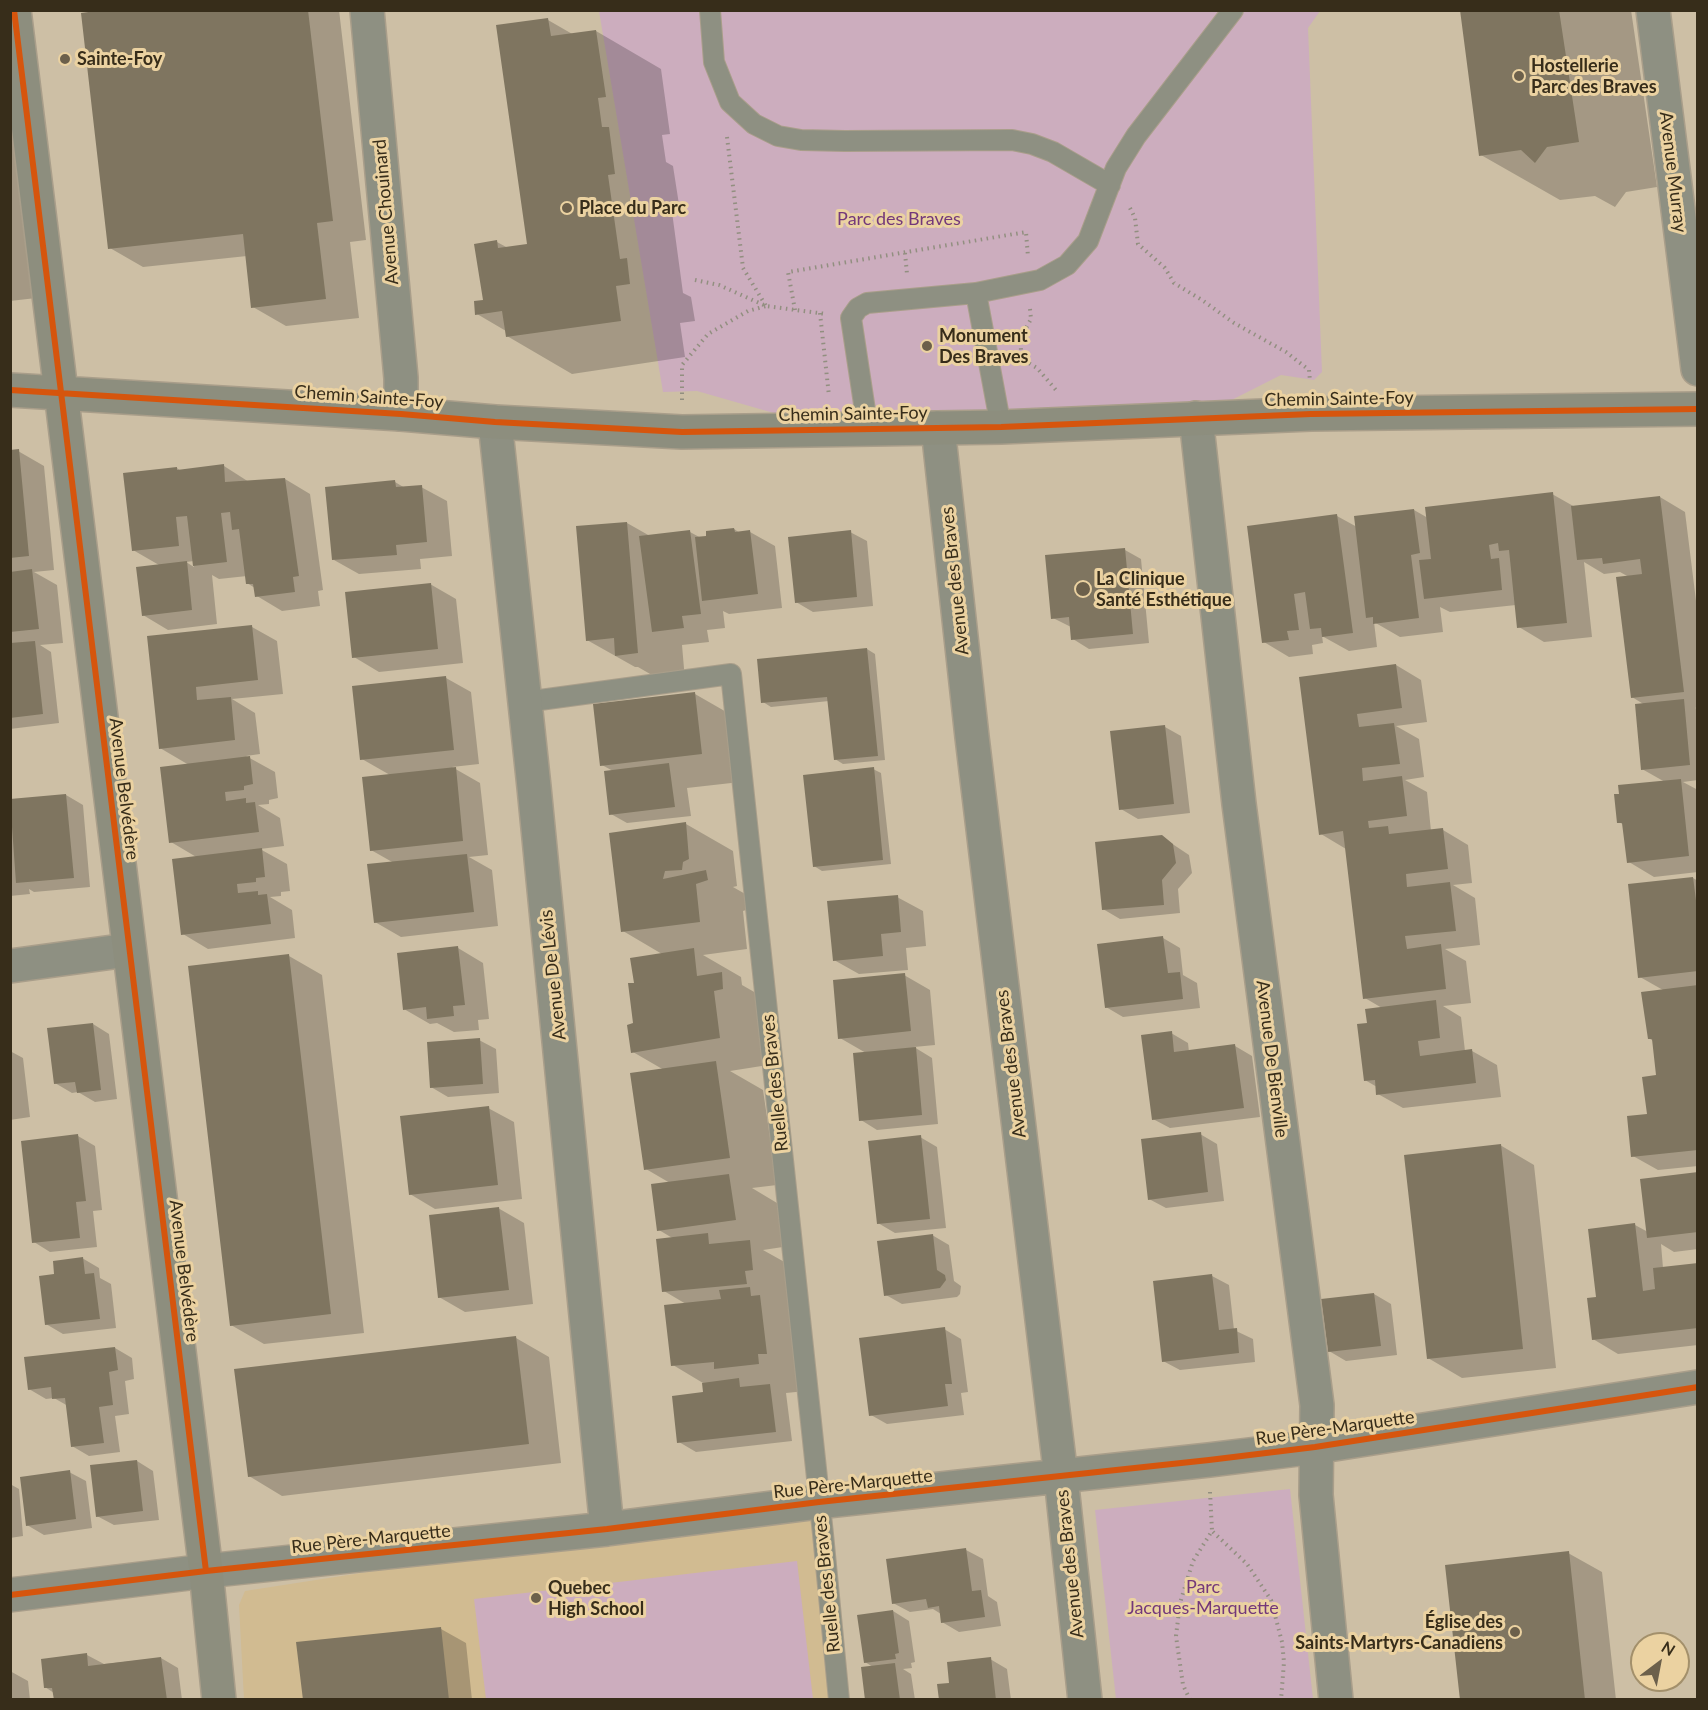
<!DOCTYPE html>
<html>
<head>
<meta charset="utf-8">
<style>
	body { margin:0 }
	#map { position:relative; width:1708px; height:1710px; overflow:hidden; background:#cdbfa5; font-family:Lato,sans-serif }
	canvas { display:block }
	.frame { position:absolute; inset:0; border:12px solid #372d1a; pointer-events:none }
	.north { position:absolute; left:1630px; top:1632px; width:60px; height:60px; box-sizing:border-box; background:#ebd2a1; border:2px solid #a3906b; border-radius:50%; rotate:32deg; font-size:16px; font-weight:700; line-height:24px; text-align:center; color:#372d1a }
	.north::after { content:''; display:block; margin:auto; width:21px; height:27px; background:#6c604b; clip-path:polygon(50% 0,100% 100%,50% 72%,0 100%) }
</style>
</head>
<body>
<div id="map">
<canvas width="1708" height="1710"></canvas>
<div class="frame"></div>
<div class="north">N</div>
</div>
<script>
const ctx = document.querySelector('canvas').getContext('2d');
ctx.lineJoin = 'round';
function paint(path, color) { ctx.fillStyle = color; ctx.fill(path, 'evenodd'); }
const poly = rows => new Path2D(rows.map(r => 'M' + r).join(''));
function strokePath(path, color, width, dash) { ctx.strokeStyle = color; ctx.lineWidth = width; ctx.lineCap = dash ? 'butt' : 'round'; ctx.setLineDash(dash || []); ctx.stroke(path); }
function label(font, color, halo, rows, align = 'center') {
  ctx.font = font + ' Lato,sans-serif'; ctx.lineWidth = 6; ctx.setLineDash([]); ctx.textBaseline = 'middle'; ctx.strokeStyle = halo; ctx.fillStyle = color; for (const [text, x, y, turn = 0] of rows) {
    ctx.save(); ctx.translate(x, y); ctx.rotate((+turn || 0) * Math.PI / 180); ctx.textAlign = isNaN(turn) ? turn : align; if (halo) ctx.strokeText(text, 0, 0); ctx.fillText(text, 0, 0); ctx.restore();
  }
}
paint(poly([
	[819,1502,839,1699,244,1699,239,1605,245,1591]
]), '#d1bb91');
paint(poly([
	[599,11,1320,11,1308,28,1322,372,1314,380,1281,375,1196,418,833,430,697,391,663,392],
	[1290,1489,1313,1699,1116,1699,1095,1510],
	[797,1561,813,1699,486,1699,474,1599]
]), '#ccadbe');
paint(poly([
	[116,10,339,10,366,240,350,242,359,318,286,326,253,307,247,256,143,267,110,248],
	[1462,10,1631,10,1657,187,1626,192,1615,207,1595,196,1560,200,1481,155],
	[548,20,574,35,596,31,661,69,670,134,662,135,666,162,673,166,680,211,672,212,683,293,691,297,695,321,680,323,685,357,572,374,507,336,506,331,477,314,484,301,497,242,508,248,529,245],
	[10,135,26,144,45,297,10,301],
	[18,451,44,466,54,570,34,572,57,585,63,643,40,645,51,652,59,723,10,729,10,452],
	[224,466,249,482,285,479,310,494,323,590,318,591,320,606,282,611,257,596,255,588,247,583,247,576,219,579,212,575,217,624,168,630,143,615,159,565,133,550,177,468,181,471],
	[194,561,194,567,186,562],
	[395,482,405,488,421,487,447,501,452,556,420,559,421,569,359,574,334,560],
	[1552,494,1575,507,1660,497,1685,512,1698,617,1698,707,1695,708,1698,709,1698,780,1683,782,1698,790,1698,872,1654,877,1629,862,1624,825,1619,822,1665,782,1642,769,1645,705,1632,697,1629,577,1620,572,1604,574,1584,562,1592,637,1544,642,1519,627,1516,605,1450,612,1440,607,1443,632,1400,637,1374,622,1377,647,1349,651,1322,636,1323,643,1312,645,1313,654,1289,657,1264,642,1337,516,1357,527,1414,510,1428,518],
	[627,523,650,536,690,532,701,538,734,529,740,533,750,532,775,546,782,608,729,614,723,611,725,628,707,630,709,642,682,645,685,680,664,682,638,667,635,667,587,640],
	[850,532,867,541,873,606,813,612,796,602],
	[1125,550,1141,559,1149,643,1089,649,1073,639,1071,627,1053,618],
	[430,584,456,599,463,663,379,672,354,657],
	[252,627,277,641,283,694,232,699,255,713,260,754,246,756,275,772,278,798,269,800,269,804,258,805,280,818,284,846,260,849,287,864,290,891,281,892,281,896,270,897,292,910,295,938,208,949,183,934,198,858,171,842,189,765,160,748,148,638],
	[867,649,875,654,885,760,843,764,835,759,829,701,771,707,763,702],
	[1396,665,1421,680,1427,722,1396,726,1419,739,1424,777,1405,780,1427,792,1431,831,1443,830,1468,845,1472,883,1453,885,1475,898,1480,945,1445,949,1466,961,1471,1003,1443,1006,1461,1017,1465,1051,1472,1051,1497,1065,1501,1097,1403,1108,1378,1094,1377,1087,1365,1080,1369,1024,1382,1008,1365,998,1346,849,1321,834,1301,678],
	[446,678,471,692,479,764,452,767,480,783,488,855,469,857,492,870,498,926,401,937,375,922,394,863,371,850,390,775,362,759],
	[695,694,742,721,749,781,687,788,691,816,627,823,611,814,613,771,602,765],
	[1165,727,1181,736,1190,813,1138,819,1121,809],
	[873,769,881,773,891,864,822,871,814,866],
	[66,795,83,805,90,887,34,892,29,889,30,894,10,896,10,825,12,826],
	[686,824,733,851,737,886,733,887,754,899,755,907,743,911,747,949,703,955,741,977,742,985,770,1001,768,1065,730,1071,763,1090,777,1185,752,1188,777,1203,783,1247,763,1250,797,1269,794,1310,789,1311,797,1316,806,1391,786,1393,792,1441,696,1452,679,1442,705,1393,703,1383,673,1365,686,1304,664,1291,674,1239,659,1230,670,1183,646,1169,664,1070,633,1052,636,984,662,954,623,931],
	[1162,837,1189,855,1192,873,1178,889,1180,913,1120,919,1103,909],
	[1693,878,1698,881,1698,1166,1658,1170,1633,1156,1648,1115,1657,1076,1653,1041,1649,1038,1663,990,1640,977],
	[897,897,923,911,926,946,906,948,908,970,859,974,834,960],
	[1163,938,1180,948,1183,975,1197,983,1200,1008,1123,1017,1106,1007],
	[458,948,483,963,489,1019,478,1020,479,1030,454,1032,437,1023,430,1024,404,1009],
	[289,956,322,975,364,1333,264,1344,231,1325],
	[904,975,930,990,935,1045,914,1047,932,1058,938,1124,877,1130,861,1120,866,1053,840,1038],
	[93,1024,109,1034,117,1099,95,1102,78,1092,72,1093,55,1083],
	[1171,1033,1188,1043,1189,1052,1235,1046,1252,1056,1260,1117,1170,1128,1153,1119],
	[479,1040,496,1049,499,1093,448,1097,431,1087],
	[10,1051,23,1058,30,1117,10,1120],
	[488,1108,514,1122,522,1199,435,1209,410,1194],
	[1200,1134,1217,1144,1224,1201,1166,1208,1149,1199],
	[78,1136,95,1146,102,1210,93,1211,97,1247,50,1252,34,1242],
	[920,1137,937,1147,946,1228,895,1233,878,1223],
	[1500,1145,1534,1165,1556,1368,1462,1378,1428,1358],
	[1698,1174,1698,1249,1674,1252,1661,1244,1663,1268,1698,1265,1698,1345,1618,1354,1593,1339,1598,1298,1635,1225,1648,1232],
	[498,1208,524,1223,533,1304,465,1312,439,1297],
	[932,1235,949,1245,954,1281,961,1286,960,1294,957,1297,902,1304,886,1295],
	[82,1258,99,1268,100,1278,111,1284,116,1328,63,1334,46,1324,56,1275],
	[1212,1276,1229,1285,1234,1330,1253,1339,1255,1362,1180,1370,1163,1361],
	[1374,1294,1391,1304,1397,1355,1346,1361,1329,1351],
	[944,1329,961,1339,968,1392,961,1393,964,1415,887,1424,871,1415],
	[516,1338,549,1357,561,1463,282,1496,249,1476],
	[115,1348,132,1358,134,1379,125,1381,129,1414,115,1416,120,1452,89,1456,72,1446,68,1406,54,1398,46,1399,29,1389],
	[137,1461,153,1471,159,1520,114,1525,97,1516],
	[69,1472,86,1481,92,1528,44,1535,27,1525],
	[10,1484,19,1489,23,1536,10,1538],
	[966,1550,983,1559,988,1596,997,1602,1001,1626,959,1632,942,1622,941,1614,933,1609,910,1612,893,1603],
	[1568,1553,1602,1572,1616,1700,1462,1700],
	[893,1611,909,1621,915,1662,911,1663,912,1668,903,1669,911,1674,915,1700,866,1700,873,1667,865,1662],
	[441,1629,466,1643,472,1700,305,1700],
	[87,1655,104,1664,161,1658,178,1668,182,1700,55,1700,54,1693,45,1687],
	[990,1659,1007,1669,1011,1700,940,1700,951,1685],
	[10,1671,28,1681,30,1700,10,1700]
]), '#0003');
paint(poly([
	[103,10,308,10,333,221,317,223,326,299,251,308,243,234,108,249,81,13],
	[1460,10,1559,10,1579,142,1547,147,1535,163,1521,150,1479,156],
	[548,18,551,36,596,30,606,97,598,98,602,127,609,127,615,174,608,175,620,259,627,258,630,284,616,286,621,321,506,337,502,311,475,315,474,301,483,300,474,244,497,240,498,248,527,244,496,25],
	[19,449,29,556,10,558,10,450],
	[224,464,225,482,285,478,299,576,293,577,295,592,255,597,253,584,246,584,239,529,232,530,230,512,221,513,227,562,193,566,187,516,176,517,179,546,132,551,123,473,177,467,177,470],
	[395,480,396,487,422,485,427,542,396,545,397,555,332,560,325,487],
	[1553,492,1567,623,1517,628,1509,550,1499,551,1498,543,1489,545,1491,559,1499,558,1502,590,1424,599,1419,560,1431,559,1425,507],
	[1660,496,1684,692,1631,698,1616,577,1642,574,1640,559,1603,564,1602,558,1577,560,1571,506],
	[1414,509,1420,553,1411,555,1419,618,1373,624,1373,617,1366,618,1354,516],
	[1337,514,1353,633,1322,637,1321,628,1310,629,1305,592,1294,594,1299,630,1287,631,1289,640,1262,643,1247,526],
	[627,522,638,653,615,656,614,638,586,641,576,526],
	[734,528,735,532,750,530,758,594,702,601,695,537,706,536,706,531],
	[690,530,701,614,682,616,684,628,652,632,639,536],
	[851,530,857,597,795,603,788,537],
	[1125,548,1133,634,1071,640,1069,617,1051,619,1045,555],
	[187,561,192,610,142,616,136,567],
	[32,569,39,629,10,632,10,572],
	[431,583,438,649,352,658,345,592],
	[252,625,258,680,196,687,197,700,231,697,235,740,159,749,147,636],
	[35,641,43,714,10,718,10,643],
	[867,648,878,756,834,760,827,697,761,703,757,659],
	[1396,664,1402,708,1357,714,1359,727,1394,723,1400,764,1362,768,1363,781,1402,776,1407,816,1368,821,1369,828,1388,826,1389,834,1443,828,1448,869,1406,874,1407,887,1450,882,1456,931,1405,936,1407,949,1441,944,1446,989,1363,999,1343,831,1319,835,1299,677],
	[446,676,454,750,360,760,352,686],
	[695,692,702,754,600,766,593,704],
	[1684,699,1690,765,1641,770,1635,704],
	[1165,725,1174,804,1119,810,1110,731],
	[250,756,253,784,244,786,244,790,225,792,226,801,246,798,246,803,255,802,259,832,169,843,160,767],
	[669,763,675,807,609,815,604,771],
	[456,767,463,841,370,851,362,777],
	[874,767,883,860,813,867,803,775],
	[1681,779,1689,856,1627,863,1622,823,1617,823,1614,794,1619,794,1618,785],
	[66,794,74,878,16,883,10,799],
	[686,822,689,859,683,862,682,870,665,871,663,879,706,870,708,880,696,884,700,922,621,932,609,833],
	[1162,835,1173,844,1176,863,1162,880,1164,905,1102,910,1095,842],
	[262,848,265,877,256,878,256,882,237,884,238,893,258,891,258,895,267,894,271,924,181,935,172,859],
	[467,854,474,912,374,923,367,864],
	[1693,877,1698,916,1698,971,1638,978,1628,884],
	[898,895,901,932,881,934,883,956,833,961,827,901],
	[1163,936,1168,973,1180,972,1183,999,1105,1008,1097,944],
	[458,946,465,1005,453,1006,454,1016,427,1019,426,1007,403,1010,397,953],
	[694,948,697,976,722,972,723,989,714,991,720,1038,631,1053,627,1025,633,1023,628,983,634,983,630,958],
	[289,954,331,1314,230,1326,188,966],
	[905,973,911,1031,838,1039,833,980],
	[1698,985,1698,1150,1631,1157,1627,1116,1647,1114,1642,1077,1656,1075,1652,1039,1648,1039,1641,992],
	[1436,1000,1440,1038,1418,1041,1420,1056,1472,1049,1476,1083,1376,1095,1375,1080,1364,1081,1357,1024,1367,1023,1365,1009],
	[93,1023,101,1090,77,1093,75,1082,54,1084,47,1028],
	[1172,1031,1174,1052,1235,1044,1244,1108,1152,1120,1141,1035],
	[480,1038,483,1084,430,1088,427,1042],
	[916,1047,922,1115,859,1121,853,1053],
	[716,1061,730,1158,644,1170,630,1073],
	[489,1106,498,1185,409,1195,400,1116],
	[1201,1132,1208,1192,1148,1200,1141,1139],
	[78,1134,86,1201,76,1202,80,1238,32,1243,21,1141],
	[921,1135,930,1219,877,1224,868,1141],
	[1501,1144,1523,1349,1427,1359,1404,1155],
	[1698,1172,1698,1232,1647,1238,1640,1179],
	[729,1174,736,1220,657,1231,651,1184],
	[499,1207,509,1290,438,1298,429,1215],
	[1635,1223,1643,1291,1655,1289,1653,1268,1698,1263,1698,1328,1592,1340,1587,1298,1596,1297,1588,1229],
	[708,1233,709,1244,750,1240,753,1270,745,1271,747,1284,662,1292,656,1239],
	[933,1234,937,1270,945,1275,946,1280,940,1288,884,1296,877,1241],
	[83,1257,85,1274,94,1273,100,1319,45,1325,39,1276,54,1274,53,1261],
	[1212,1274,1219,1330,1237,1328,1239,1353,1162,1362,1153,1281],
	[750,1287,751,1296,760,1295,767,1354,758,1354,759,1364,714,1369,714,1362,671,1366,664,1305,721,1299,719,1290],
	[1374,1293,1381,1346,1328,1352,1321,1299],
	[945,1327,952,1384,945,1384,948,1406,869,1416,859,1338],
	[516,1336,529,1444,248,1477,234,1369],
	[115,1347,118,1370,109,1372,113,1405,99,1407,104,1443,71,1447,65,1398,52,1399,51,1387,28,1390,24,1357],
	[739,1378,740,1387,770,1384,776,1432,677,1443,672,1396,703,1392,702,1383],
	[137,1460,143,1511,96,1517,90,1465],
	[70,1470,76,1519,26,1526,20,1477],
	[966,1548,972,1591,981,1590,985,1617,941,1623,939,1606,928,1608,926,1599,892,1604,886,1559],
	[1569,1551,1585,1700,1460,1700,1445,1565],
	[893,1610,899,1653,895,1654,896,1659,864,1663,857,1615],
	[441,1627,449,1700,303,1700,296,1642],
	[87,1653,88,1666,161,1657,167,1700,54,1700,52,1688,44,1688,41,1659],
	[991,1657,996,1700,939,1700,937,1684,949,1683,947,1662],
	[895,1663,900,1700,865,1700,861,1667]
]), '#7f7560');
const lane = poly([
	[710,10,714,62,730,102,754,124,778,136,801,140,845,141,1012,140,1032,144,1053,152,1110,185],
	[976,293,1001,427],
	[868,430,851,318,858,308,867,303,976,293,1040,280,1067,265,1088,241,1116,168,1136,136,1233,10],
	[525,702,731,674,823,1534,839,1700]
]);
const street = poly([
	[367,10,401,378,401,414],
	[1653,10,1698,369],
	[1196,418,1239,804,1317,1405,1316,1495,1336,1700],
	[495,422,534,787,607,1529],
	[938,428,972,737,1061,1477,1085,1700],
	[10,966,128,950],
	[10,1595,206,1571,607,1529,819,1502,1209,1460,1315,1447,1698,1387]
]);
const secondary = poly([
	[14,10,206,1571,219,1700],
	[10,390,401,414,495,422,682,432,1001,427,1311,414,1698,409]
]);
strokePath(lane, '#a99e8a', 22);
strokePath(street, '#a99e8a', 36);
strokePath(secondary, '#a99e8a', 36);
strokePath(poly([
	[727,137,743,268,766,306],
	[1130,208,1135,218,1138,244,1165,268,1174,283,1202,300,1234,323,1286,352,1309,370,1310,381],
	[905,253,907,274],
	[695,280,719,285,766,306,826,314],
	[1030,309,1031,319,1020,339,1021,350,1027,362,1037,368,1056,390],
	[795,310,788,272,1026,232,1028,257],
	[820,313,829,396],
	[682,400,682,365,708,334,748,311,766,306],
	[1210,1492,1212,1531],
	[1190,1700,1183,1685,1176,1636,1180,1603,1193,1561,1212,1531,1247,1564,1271,1600,1282,1642,1284,1662,1281,1700]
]), '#928f80', 4, [1.5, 4.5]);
strokePath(lane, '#8e9082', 20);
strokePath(street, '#8e9082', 33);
strokePath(secondary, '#8d8e7e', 33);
strokePath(poly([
	[14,10,206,1571],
	[10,390,401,414,495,422,682,432,1001,427,1311,414,1698,409],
	[10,1595,206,1571,607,1529,819,1502,1209,1460,1315,1447,1698,1387]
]), '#d6550d', 6);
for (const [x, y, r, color] of [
	[65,59,6,"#6c604b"],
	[1519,76,6,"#6c604b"],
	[567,208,6,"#6c604b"],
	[927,346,6,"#6c604b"],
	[1083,589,8,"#6c604b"],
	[536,1598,6,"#6c604b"],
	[1515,1632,6,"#6c604b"]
]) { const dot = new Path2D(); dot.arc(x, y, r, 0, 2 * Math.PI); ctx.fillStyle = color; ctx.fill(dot); strokePath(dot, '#ebd2a1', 2); }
label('bold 18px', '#372d1a', '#ebd2a1', [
	["Sainte-Foy",77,59],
	["Hostellerie",1531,66],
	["Parc des Braves",1531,87],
	["Place du Parc",579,208],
	["Monument",939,336],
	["Des Braves",939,357],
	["La Clinique",1096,579],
	["Santé Esthétique",1096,600],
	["Quebec",548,1588],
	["High School",548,1609],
	["Église des",1503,1622,"right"],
	["Saints-Martyrs-Canadiens",1503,1643,"right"]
], 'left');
label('18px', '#372d1a', '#ebd2a1', [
	["Avenue Murray",1673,172,83],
	["Avenue Chouinard",386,212,-95],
	["Chemin Sainte-Foy",369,397,4],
	["Chemin Sainte-Foy",1339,399,-1],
	["Chemin Sainte-Foy",853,414,-1],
	["Avenue des Braves",955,581,-96],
	["Avenue Belvédère",124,789,83],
	["Avenue De Lévis",553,975,-96],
	["Avenue De Bienville",1272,1059,83],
	["Avenue des Braves",1011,1064,-97],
	["Ruelle des Braves",775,1083,-96],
	["Avenue Belvédère",184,1271,83],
	["Rue Père-Marquette",1335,1428,-8],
	["Rue Père-Marquette",853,1484,-6],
	["Rue Père-Marquette",371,1539,-6],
	["Avenue des Braves",1070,1564,-96],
	["Ruelle des Braves",827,1584,-96]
]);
label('18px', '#73387a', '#ebd2a1', [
	["Parc des Braves",899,219],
	["Parc",1203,1587],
	["Jacques-Marquette",1203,1608]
]);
</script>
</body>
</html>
